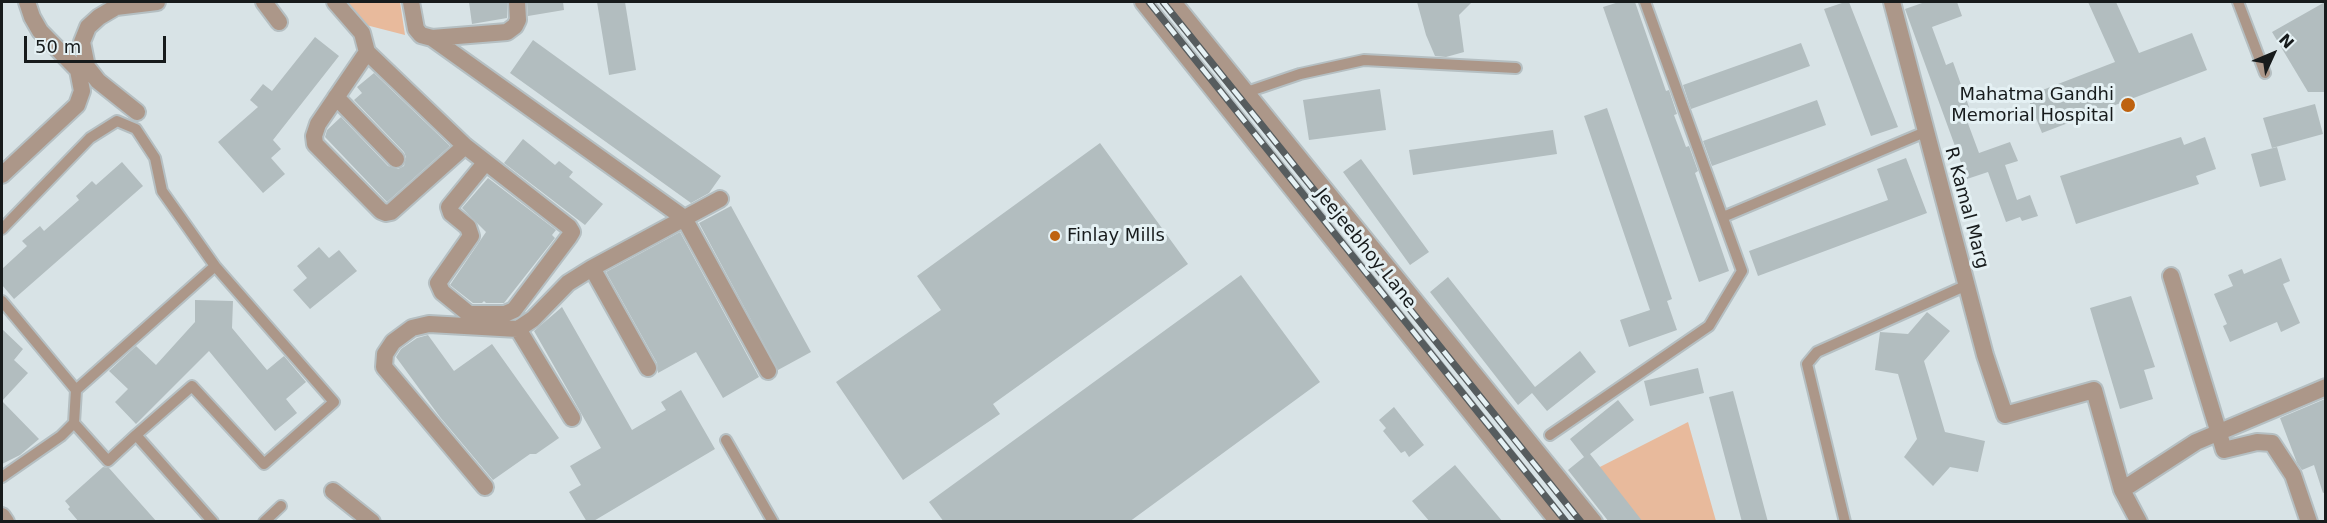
<!DOCTYPE html>
<html>
<head>
<meta charset="utf-8">
<style>
	body { margin:0 }
	#map { position:relative; width:2327px; height:523px; overflow:hidden; background:#d8e3e6; font-family:"DejaVu Sans",sans-serif }
	canvas { display:block }
	.frame { position:absolute; inset:0; border:3px solid #171b1c; pointer-events:none }
	.north { position:absolute; left:2243px; top:24px; width:60px; height:60px; -webkit-text-stroke:4px #e5f1f4; paint-order:stroke; rotate:46deg; font-size:16px; font-weight:700; line-height:24px; text-align:center; color:#171b1c }
	.north::after { content:''; display:block; margin:auto; width:21px; height:27px; background:#171b1c; clip-path:polygon(50% 0,100% 100%,50% 72%,0 100%) }
	.scale { position:absolute; left:24px; top:36px; width:142px; height:27px; box-sizing:border-box; border:3px solid #171b1c; border-top:0; padding-left:8px; font-size:18px; line-height:21px; white-space:nowrap; color:#171b1c; -webkit-text-stroke:4px #e5f1f4; paint-order:stroke }
</style>
</head>
<body>
<div id="map">
<canvas width="2327" height="523"></canvas>
<div class="frame"></div>
<div class="north">N</div>
<div class="scale">50 m</div>
</div>
<script>
const ctx = document.querySelector('canvas').getContext('2d');
ctx.lineJoin = 'round';
function paint(path, color) { ctx.fillStyle = color; ctx.fill(path, 'evenodd'); }
const poly = rows => new Path2D(rows.map(r => 'M' + r).join(''));
function strokePath(path, color, width, dash) { ctx.strokeStyle = color; ctx.lineWidth = width; ctx.lineCap = dash ? 'butt' : 'round'; ctx.setLineDash(dash || []); ctx.stroke(path); }
function label(font, color, halo, rows, align = 'center') {
  ctx.font = font + ' "DejaVu Sans",sans-serif'; ctx.lineWidth = 6; ctx.setLineDash([]); ctx.textBaseline = 'middle'; ctx.strokeStyle = halo; ctx.fillStyle = color; for (const [text, x, y, turn = 0] of rows) {
    ctx.save(); ctx.translate(x, y); ctx.rotate((+turn || 0) * Math.PI / 180); ctx.textAlign = isNaN(turn) ? turn : align; if (halo) ctx.strokeText(text, 0, 0); ctx.fillText(text, 0, 0); ctx.restore();
  }
}
paint(poly([
	[345,2,400,2,405,35,366,25],
	[1688,422,1716,521,1633,521,1592,471]
]), '#e8ba9c');
paint(poly([
	[469,2,507,2,507,18,472,24],
	[527,2,563,2,564,10,528,16],
	[597,2,625,2,636,70,609,75],
	[1417,2,1472,2,1459,15,1464,52,1446,57,1435,56,1426,35],
	[1619,2,1635,2,1666,91,1669,90,1677,114,1674,115,1686,147,1689,146,1698,171,1695,173,1729,271,1699,282,1603,7],
	[1845,2,1849,2,1898,127,1871,136,1824,9],
	[1925,2,1957,2,1962,16,1932,27,1946,65,1953,62,1969,107,1963,110,1979,153,2010,142,2018,161,2005,165,2017,200,2030,195,2038,216,2022,221,2020,217,2006,222,1988,172,1967,179,1905,9],
	[2088,2,2116,2,2139,53,2192,33,2207,70,2042,133,2027,96,2115,62],
	[2325,2,2325,92,2308,92,2272,32],
	[315,37,339,56,273,140,281,149,271,158,285,174,263,193,218,142,258,107,250,100,263,84,272,91],
	[533,40,721,176,709,193,691,203,510,73],
	[1801,43,1810,66,1691,109,1683,85],
	[374,73,450,146,387,202,325,137,327,130,341,117,388,166,398,169,404,166,406,157,404,152,354,100,362,93,357,87],
	[1380,89,1386,130,1309,140,1303,100],
	[1817,100,1826,125,1712,166,1703,141],
	[2315,104,2323,134,2272,148,2263,118],
	[1607,108,1672,299,1667,301,1677,330,1629,347,1620,320,1650,310,1584,116],
	[1553,130,1557,154,1413,175,1409,150],
	[2181,137,2184,145,2205,137,2216,169,2196,176,2199,184,2076,224,2060,176],
	[523,139,555,165,559,161,573,172,569,177,603,204,585,225,504,163],
	[1100,143,1188,264,993,404,1000,414,903,480,836,382,941,310,917,276],
	[2277,147,2286,180,2260,187,2251,154],
	[1906,158,1927,213,1758,276,1749,251,1888,200,1877,169],
	[1361,159,1429,252,1410,265,1343,172],
	[122,162,143,186,14,299,2,285,2,269,27,246,22,241,40,226,44,231,79,200,76,196,92,181,96,185],
	[488,178,556,230,552,235,555,238,504,303,486,303,484,301,482,303,473,303,450,285,486,232,462,208],
	[731,206,811,352,778,370,699,223],
	[680,232,759,377,723,398,696,352,658,373,657,363,606,272],
	[319,247,329,258,339,250,357,271,310,309,293,290,307,278,297,266],
	[2281,258,2290,281,2283,284,2300,323,2281,332,2277,322,2230,342,2223,326,2227,324,2214,294,2233,286,2228,275,2242,269,2244,274],
	[1241,275,1320,382,1129,522,944,522,929,502],
	[1448,277,1535,387,1580,351,1596,372,1547,411,1532,393,1518,405,1430,292],
	[2131,296,2155,367,2144,370,2153,399,2120,409,2090,308],
	[195,300,233,301,232,328,267,370,284,356,306,382,286,399,297,413,275,431,209,351,136,424,115,402,128,389,109,371,136,346,156,365,195,322],
	[562,307,632,430,666,410,661,402,681,390,715,449,592,522,587,522,569,492,581,485,570,466,601,448,534,331],
	[1927,312,1950,331,1924,361,1945,432,1985,441,1978,472,1950,467,1933,486,1904,457,1917,439,1898,374,1875,370,1880,332,1908,334],
	[2,329,23,349,14,360,28,373,2,401,39,439,20,455,2,464],
	[428,335,454,371,492,344,559,438,536,454,530,454,493,480,440,417,396,357,401,349,417,338],
	[1698,368,1704,393,1650,406,1644,381],
	[1733,391,1768,522,1742,522,1709,397],
	[2325,399,2325,492,2323,493,2314,465,2302,470,2297,463,2280,418],
	[1618,400,1634,420,1590,454,1643,522,1609,522,1568,470,1584,457,1570,439],
	[1394,407,1424,445,1409,457,1405,451,1401,453,1383,431,1386,428,1379,420],
	[1455,465,1503,522,1430,522,1412,501],
	[103,467,109,468,157,522,79,522,68,509,70,507,65,501]
]), '#b2bdbf');
const service = poly([
	[2238,2,2265,73],
	[1247,92,1300,74,1364,60,1516,68],
	[1723,217,1925,132],
	[2,229,90,138,117,121,136,129,155,158,162,191,215,266,76,390],
	[2,301,76,390,74,423],
	[136,435,192,386,264,464,334,402,215,266],
	[1550,435,1709,326,1742,271,1645,2],
	[726,440,773,522],
	[2,477,61,436,74,423,108,461,136,435,213,522],
	[264,522,281,506],
	[1845,522,1807,364,1817,352,1967,285]
]);
const minor = poly([
	[264,2,279,22],
	[335,2,362,33,367,52,318,124,314,136,315,144,381,211,386,213,391,212,465,146],
	[411,2,416,29,421,35,432,38,507,32,515,26,518,20,517,2],
	[1892,2,1985,355,2005,415,2094,390,2122,490,2196,442,2326,387],
	[432,38,684,218,768,371],
	[367,52,465,146,569,227,572,232,569,237,514,310,505,314,469,314,442,292,438,283,471,236,468,227,451,213,449,207,485,163],
	[336,97,396,159],
	[137,112,98,81,87,67,82,42,88,27,99,17,116,7,157,2],
	[2,175,77,105,82,91,78,70,40,31,32,17,27,2],
	[592,268,648,368],
	[2171,276,2224,450,2257,442,2272,443,2293,475,2309,522],
	[518,329,572,418],
	[485,487,384,367,385,354,393,342,412,328,429,324,518,329,533,319,568,283,592,268,720,199],
	[2122,490,2139,522],
	[333,491,372,522],
	[2,516,6,522]
]);
const tertiary = poly([
	[1143,2,1558,522],
	[1173,2,1594,522]
]);
strokePath(service, '#b5bfc2', 14);
strokePath(minor, '#b5bfc2', 20);
strokePath(tertiary, '#b5bfc2', 20);
strokePath(service, '#ac9789', 10);
strokePath(minor, '#ac9789', 16);
strokePath(tertiary, '#ac9789', 16);
const rail = poly([
	[1149,2,1566,522],
	[1163,2,1581,522]
]);
strokePath(rail, '#565c5e', 7);
strokePath(rail, '#e5f1f4', 4.5, [14]);
for (const [x, y, r, color] of [
	[2128,105,8,"#be620f"],
	[1055,236,6,"#be620f"]
]) { const dot = new Path2D(); dot.arc(x, y, r, 0, 2 * Math.PI); ctx.fillStyle = color; ctx.fill(dot); strokePath(dot, '#e5f1f4', 2); }
label('18px', '#171b1c', '#e5f1f4', [
	["Mahatma Gandhi",2114,95],
	["Memorial Hospital",2114,116],
	["Finlay Mills",1067,236,"left"]
], 'right');
label('18px', '#171b1c', '#e5f1f4', [
	["R Kamal Marg",1966,208,75],
	["Jeejeebhoy Lane",1365,249,51]
]);
</script>
</body>
</html>
